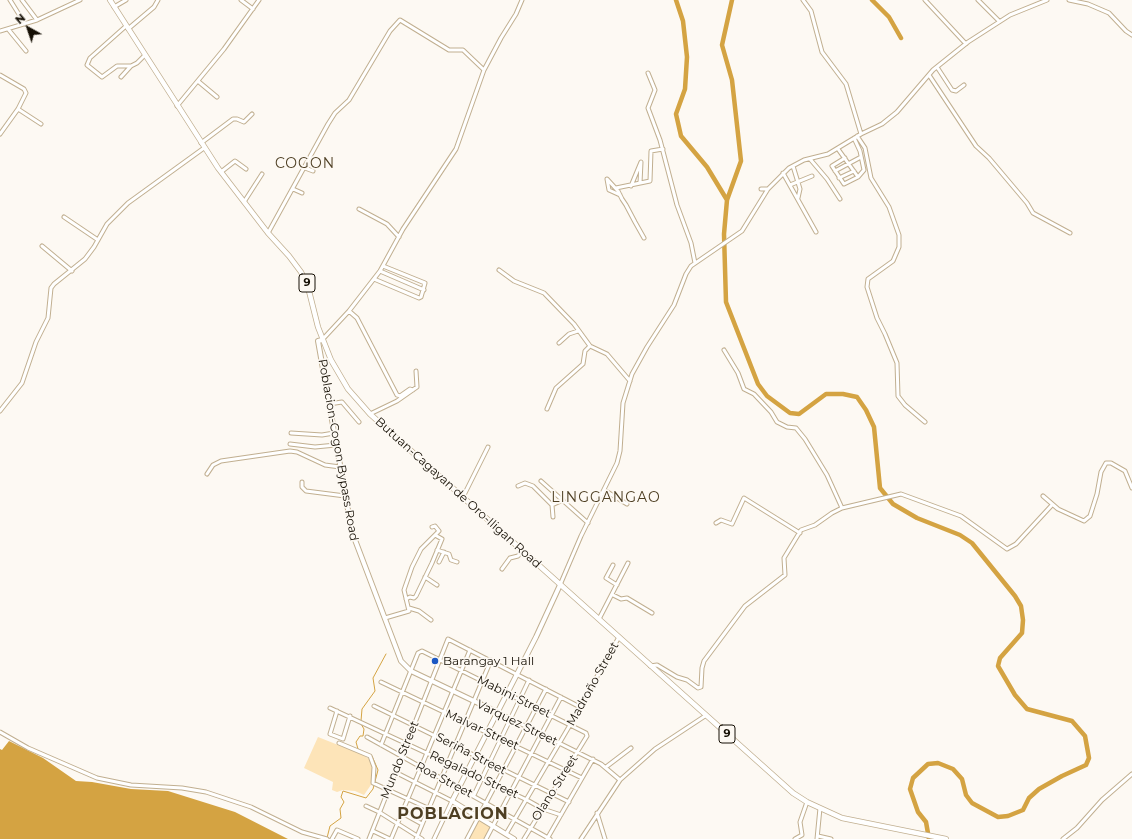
<!DOCTYPE html>
<html>
<head>
<meta charset="utf-8">
<style>
	body { margin:0 }
	#map { position:relative; width:1132px; height:839px; overflow:hidden; background:#fdf9f3; font-family:Montserrat,sans-serif }
	canvas { display:block }
	.north { position:absolute; left:8px; top:8px; width:40px; height:40px; -webkit-text-stroke:3px #fdf9f3; paint-order:stroke; rotate:320deg; font-size:11px; font-weight:700; line-height:16px; text-align:center; color:#150f04 }
	.north::after { content:''; display:block; margin:auto; width:14px; height:18px; background:#150f04; clip-path:polygon(50% 0,100% 100%,50% 72%,0 100%) }
</style>
</head>
<body>
<div id="map">
<canvas width="1132" height="839"></canvas>
<div class="north">N</div>
</div>
<script>
const ctx = document.querySelector('canvas').getContext('2d');
ctx.lineJoin = 'round';
function paint(path, color) { ctx.fillStyle = color; ctx.fill(path, 'evenodd'); }
const poly = rows => new Path2D(rows.map(r => 'M' + r).join(''));
function strokePath(path, color, width, dash) { ctx.strokeStyle = color; ctx.lineWidth = width; ctx.lineCap = dash ? 'butt' : 'round'; ctx.setLineDash(dash || []); ctx.stroke(path); }
function label(font, color, halo, rows, align = 'center') {
  ctx.font = font + ' Montserrat,sans-serif'; ctx.lineWidth = 3.5; ctx.setLineDash([]); ctx.textBaseline = 'middle'; ctx.strokeStyle = halo; ctx.fillStyle = color; for (const [text, x, y, turn = 0] of rows) {
    ctx.save(); ctx.translate(x, y); ctx.rotate((+turn || 0) * Math.PI / 180); ctx.textAlign = isNaN(turn) ? turn : align; if (halo) ctx.strokeText(text, 0, 0); ctx.fillText(text, 0, 0); ctx.restore();
  }
}
paint(poly([
	[318,737,361,754,371,760,376,770,375,779,364,795,355,791,343,790,337,792,332,790,333,782,304,768],
	[479,819,491,827,484,839,469,839]
]), '#fde4b8');
paint(poly([
	[9,741,43,758,76,781,92,782,131,789,168,791,235,812,288,839,0,839,0,749,2,750]
]), '#d4a342');
strokePath(poly([
	[361,721,362,709,375,691,373,678,386,654],
	[360,750,358,749,356,742,360,736,363,736,364,729,361,724],
	[327,838,330,826,341,818,340,809,344,802,341,797,343,791,366,798,373,789,378,770,372,756]
]), '#d4a342', 1);
strokePath(poly([
	[676,0,683,21,687,57,685,89,676,114,681,136,707,167,727,200],
	[732,0,722,45,732,80,741,161,727,200,724,234,726,302,758,384,767,396,790,413,799,414,826,394,843,394,857,397,866,410,874,427,880,488,893,504,917,518,960,535,972,543,1015,596,1021,606,1023,620,1022,633,1000,658,998,666,1015,695,1027,709,1072,721,1085,736,1089,758,1086,765,1062,776,1039,789,1029,798,1023,810,1008,816,998,817,972,803,966,795,962,779,953,769,938,763,928,764,913,778,910,789,918,812,926,822,929,839],
	[872,0,889,17,901,38]
]), '#d4a342', 4.5);
const minor = poly([
	[10,0,25,24],
	[22,0,37,20],
	[241,0,253,9],
	[803,0,811,11,822,52,846,84,861,134],
	[925,0,966,44],
	[978,0,999,21],
	[1069,0,1088,4,1109,13,1126,31,1132,35],
	[114,7,126,0],
	[126,26,90,58,87,65,102,77,117,66,131,66,137,63,145,55],
	[8,29,26,51],
	[128,29,154,7,158,0],
	[0,31,37,20,80,0],
	[937,67,952,90,956,91,964,85],
	[648,73,655,90,648,108,660,140,677,205,691,243,695,263],
	[0,75,24,89,26,93,18,109,0,134],
	[929,75,976,146,989,158,1027,203,1033,213,1070,233],
	[121,77,131,66],
	[199,82,217,97],
	[177,106,224,49,259,0],
	[18,109,41,124],
	[857,136,865,148,871,178,889,207,899,235,899,247,893,261,868,279,867,287,877,318,885,334,897,363,898,396,905,405,925,422],
	[201,143,233,119,237,119,244,122,252,114],
	[838,149,858,177],
	[845,158,832,166,844,184,858,177,864,170,860,151,854,138],
	[810,159,827,179,840,199],
	[793,166,800,189,798,198],
	[305,168,313,171],
	[835,171,861,157],
	[221,172,235,161,246,169],
	[783,173,816,232],
	[839,178,854,171],
	[790,185,812,176],
	[631,186,641,162,640,183],
	[616,188,650,181,651,151,663,149],
	[293,189,302,193],
	[761,189,768,189],
	[620,195,609,190,607,179,618,191,622,199,626,205,635,222,644,238],
	[244,202,262,174],
	[359,209,387,224,399,237],
	[64,217,98,240],
	[268,233,328,124,335,113,349,100,390,31,400,20,449,50,463,50,484,70],
	[42,246,72,271],
	[499,270,514,281,544,293,574,324,590,346,607,354,630,381],
	[380,271,424,290],
	[374,279,419,298,421,297,425,283,383,266],
	[349,311,357,318,397,395,400,396,410,389,413,390],
	[322,340,349,311,380,271,403,229,456,149,484,70,501,38,516,14,522,0],
	[559,343,569,334,578,331],
	[724,350,738,373,744,389,754,394,771,412,777,422,787,427,796,428,805,439,827,475,842,508],
	[329,404,342,402,359,422],
	[547,409,556,388,583,364,585,351,590,346],
	[0,411,22,383,36,342,48,318,51,288,54,284,85,259,94,247,107,224,128,203,204,148],
	[370,414,397,401,417,387,416,371],
	[291,433,322,435,334,433],
	[290,444,315,447,336,445],
	[207,474,213,465,221,461,290,451,297,452,325,465,340,467],
	[541,481,588,523],
	[302,482,302,487,306,491,345,496],
	[518,486,525,483,533,486,552,505,553,517],
	[604,490,627,504],
	[1043,496,1058,509,1084,521,1090,516,1097,494,1101,472,1106,463,1111,463,1125,471,1132,488],
	[463,497,488,447],
	[552,505,563,500],
	[716,523,721,520,732,524,744,498,800,533],
	[437,550,449,554,451,560,457,562],
	[439,562,444,552],
	[613,565,606,578,617,585],
	[502,569,510,558,518,556,522,551],
	[425,577,437,585],
	[560,585,581,536,617,463,620,451,623,403,632,374,647,347,674,305,686,274,691,266,742,231,768,189,789,168,804,160,828,154,861,134,882,124,897,112,933,70,968,42,1010,15,1047,0],
	[613,595,621,599,627,598,652,613],
	[406,599,410,597,414,598,416,596,432,563,442,539,435,535],
	[409,608,419,611,431,620],
	[385,618,409,611,404,590,412,567,421,549,439,531,435,526,432,527],
	[599,619,628,563],
	[650,666,657,665,677,677,687,680,698,688,701,687,702,668,704,661,745,606,785,575,784,558,801,530,815,525,832,513,842,508,901,494,961,516,1007,549,1016,544,1052,505],
	[381,682,582,778],
	[374,706,569,802],
	[330,708,527,800,543,809,561,815],
	[337,711,330,734,343,739,350,716],
	[497,712,601,764,620,780],
	[0,732,28,748,97,778,131,785,182,788,206,792,251,807,302,832,327,839],
	[367,737,550,839],
	[339,743,370,756,374,767,373,783,445,816],
	[381,745,418,653,422,651,586,733,587,736,524,839],
	[606,767,631,748],
	[395,772,452,801,434,839],
	[474,795,529,680],
	[366,806,379,812,422,839],
	[402,813,422,824],
	[597,813,605,839],
	[373,831,390,839],
	[506,834,570,725,619,637],
	[818,836,831,839],
	[332,839,337,830,358,839],
	[369,839,448,639,580,707],
	[391,839,470,650],
	[416,839,491,660],
	[467,839,546,689],
	[486,839,561,697],
	[547,839,593,759],
	[581,839,620,780,655,749,705,716],
	[795,839,802,835,800,822,807,802],
	[817,839,820,808],
	[1063,839,1077,828,1102,800,1132,774]
]);
const major = poly([
	[322,340,318,341,352,532,401,661,411,671,497,712],
	[514,839,452,801,536,637,560,585]
]);
const highway = poly([
	[110,0,218,168,268,233,289,256,301,272,308,287,318,327,331,360,348,389,370,414,793,793,807,802,842,818,946,839]
]);
strokePath(minor, '#c1af90', 5);
strokePath(major, '#c1af90', 6);
strokePath(highway, '#c1af90', 6);
strokePath(minor, '#fff', 3);
strokePath(major, '#fff', 4);
strokePath(highway, '#fff', 4.5);
for (const [x, y, r, color] of [
	[435,661,4,"#1b57c3"]
]) { const dot = new Path2D(); dot.arc(x, y, r, 0, 2 * Math.PI); ctx.fillStyle = color; ctx.fill(dot); strokePath(dot, '#fdf9f3', 1.5); }
for (const [x, y, w] of [
	[307,283,16],
	[727,734,16]
]) { const box = new Path2D(); box.roundRect(x - w / 2, y - 9, w, 18, 3); ctx.fillStyle = '#fdf9f3'; ctx.fill(box); strokePath(box, '#150f04', 1); }
label('bold 11px', '#150f04', null, [
	["9",307,283],
	["9",727,734]
]);
label('12px', '#150f04', '#fdf9f3', [
	["Poblacion-Cogon Bypass Road",338,450,80],
	["Butuan-Cagayan de Oro-Iligan Road",458,493,42],
	["Madroño Street",593,684,-61],
	["Mabini Street",514,697,26],
	["Varquez Street",517,723,26],
	["Malvar Street",482,730,25],
	["Seriña Street",471,754,27],
	["Mundo Street",400,760,-68],
	["Regalado Street",474,775,25],
	["Roa Street",444,780,28],
	["Olano Street",555,788,-58]
]);
label('12px', '#150f04', '#fdf9f3', [
	["Barangay 1 Hall",443,661]
], 'left');
ctx.letterSpacing = '1px';
label('14px', '#4e3f23', '#fdf9f3', [
	["COGON",305,164],
	["LINGGANGAO",606,498]
]);
ctx.letterSpacing = '0px';
ctx.letterSpacing = '1px';
label('bold 16px', '#4e3f23', '#fdf9f3', [
	["POBLACION",453,814]
]);
ctx.letterSpacing = '0px';
</script>
</body>
</html>
